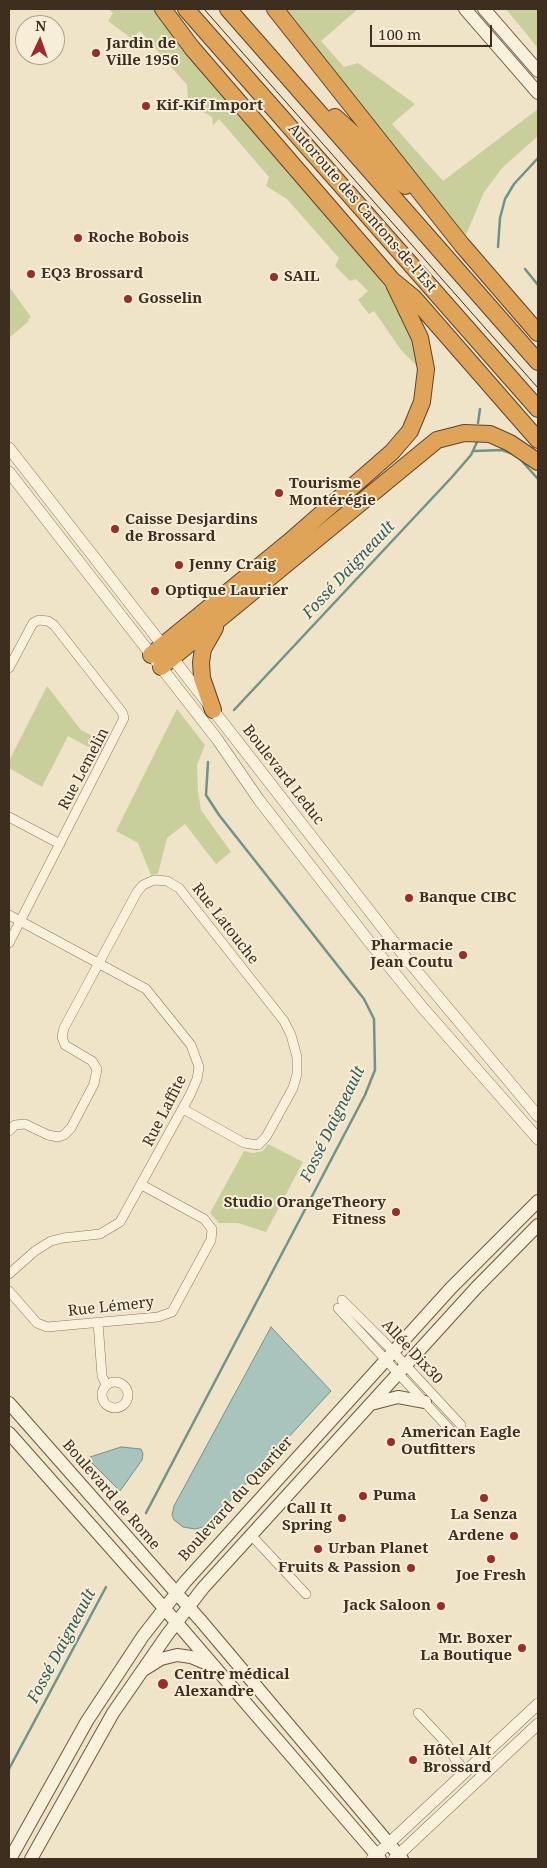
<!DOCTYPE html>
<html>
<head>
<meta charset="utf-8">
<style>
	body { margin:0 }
	#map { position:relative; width:547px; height:1868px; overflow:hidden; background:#f0e4c8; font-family:"Noto Serif",serif }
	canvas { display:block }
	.frame { position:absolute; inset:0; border:10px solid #3d2e20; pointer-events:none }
	.north { position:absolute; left:15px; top:15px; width:50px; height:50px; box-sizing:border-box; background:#f7eed8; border:1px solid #ada18e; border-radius:50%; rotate:3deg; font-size:14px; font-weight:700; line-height:20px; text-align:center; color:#3d2e20 }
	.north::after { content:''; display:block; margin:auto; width:18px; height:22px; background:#9e2a2b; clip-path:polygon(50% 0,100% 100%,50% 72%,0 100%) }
	.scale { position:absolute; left:370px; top:25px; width:122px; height:22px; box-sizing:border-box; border:2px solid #3d2e20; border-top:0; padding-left:6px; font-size:15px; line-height:18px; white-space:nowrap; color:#3d2e20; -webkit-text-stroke:4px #f7eed8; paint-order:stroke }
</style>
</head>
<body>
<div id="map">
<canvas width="547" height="1868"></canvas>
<div class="frame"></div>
<div class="north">N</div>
<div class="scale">100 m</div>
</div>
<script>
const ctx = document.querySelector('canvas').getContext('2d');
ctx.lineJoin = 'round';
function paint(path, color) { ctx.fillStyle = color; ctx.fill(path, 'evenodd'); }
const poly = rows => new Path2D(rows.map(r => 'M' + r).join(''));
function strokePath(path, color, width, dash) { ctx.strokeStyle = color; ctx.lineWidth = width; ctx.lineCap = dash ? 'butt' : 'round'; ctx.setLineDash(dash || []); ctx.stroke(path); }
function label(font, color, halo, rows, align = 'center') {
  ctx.font = font + ' "Noto Serif",serif'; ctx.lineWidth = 4; ctx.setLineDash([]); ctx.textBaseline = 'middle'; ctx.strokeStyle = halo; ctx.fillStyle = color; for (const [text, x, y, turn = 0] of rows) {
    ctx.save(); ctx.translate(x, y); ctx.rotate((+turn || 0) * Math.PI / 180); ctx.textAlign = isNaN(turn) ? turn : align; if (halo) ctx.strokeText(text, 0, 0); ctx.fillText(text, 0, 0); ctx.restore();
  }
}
paint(poly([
	[108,9,155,9,217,90,301,184,376,274,393,298,416,345,420,369,401,350,374,311,369,314,358,300,368,291,356,279,350,281,335,266,339,258,287,199,266,186,269,177,219,119,213,125,212,117,188,103,187,85,140,31,132,39,108,21,113,13],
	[283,9,358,9,321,41,344,67,358,63,415,104,392,124,443,181,538,109,538,136,503,167,484,192,466,235],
	[506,9,538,9,538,48],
	[10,288,31,317,28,320,29,321,9,338],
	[47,686,81,730,106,743,101,754,68,736,42,787,9,768,9,761],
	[177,709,205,745,197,765,198,791,201,810,231,852,216,864,185,824,167,838,158,874,151,875,138,843,116,831],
	[268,1144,303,1162,266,1232,238,1223,219,1223,210,1213,244,1151,253,1153,263,1151]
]), '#c9cf9b');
const water = poly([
	[271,1327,331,1391,207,1526,195,1529,183,1527,174,1520,172,1515,174,1506,271,1327],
	[121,1447,141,1449,143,1454,142,1460,120,1491,87,1458,121,1447]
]);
paint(water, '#a9c4bc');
strokePath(water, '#6f938a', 1);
strokePath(poly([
	[498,247,500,218,505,199,514,184,538,158],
	[525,269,538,285],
	[478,423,480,409],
	[474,451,502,450,513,454],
	[521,460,538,479],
	[234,710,452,477,471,455,477,442],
	[146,1513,365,1095,375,1070,374,1019,364,999,219,815,206,795,208,762],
	[9,1769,106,1587]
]), '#6f938a', 2.5);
const minor = poly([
	[9,668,33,623,39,620,48,621,54,625,122,712,124,718,9,943],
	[9,817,60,844],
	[9,915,146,989,191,1045,199,1067,197,1079,190,1095,120,1222,100,1234,63,1238,51,1241,35,1251,9,1274],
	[9,1131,15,1125,25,1124,48,1135,58,1137,64,1135,71,1128,94,1084,97,1069,92,1061,65,1045,62,1037,64,1028,137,892,143,885,154,880,167,881,179,888,284,1021,291,1035,297,1057,297,1074,293,1088,266,1137,258,1145,244,1143,183,1109],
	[9,1291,37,1323,47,1327,158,1317,172,1312,211,1240,212,1229,204,1219,142,1185],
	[342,1300,386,1344,461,1425],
	[338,1308,454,1434],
	[98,1322,102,1376,106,1385],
	'102 1395a13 13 0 1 1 26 0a13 13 0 1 1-26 0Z',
	[251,1535,306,1594],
	[418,1713,447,1744,455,1759,466,1772]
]);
const tertiary = poly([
	[9,448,410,963,538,1116],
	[9,472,217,739,259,800,371,944,422,1007,538,1139],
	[372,1859,538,1704],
	[394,1859,538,1724]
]);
const secondary = poly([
	[465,9,538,93],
	[484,9,538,71],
	[9,1403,202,1622,402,1859],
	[371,1404,398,1397,425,1402],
	[9,1433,164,1608,380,1859],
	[145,1669,161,1659,177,1655,191,1657,210,1665],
	[10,1859,87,1721,143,1636,185,1582,451,1288,538,1201],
	[31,1859,113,1713,167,1635,203,1588,476,1288,538,1225]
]);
const motorway = poly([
	[163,9,192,48,392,280,414,298,538,440],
	[186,9,538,409],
	[228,9,538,362],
	[275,9,462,245,538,333],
	[335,117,357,137,405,186],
	[151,655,289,542,392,452,410,431,422,402,426,369,420,338,394,284],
	[161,667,437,440,464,433,490,434,510,443,538,462],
	[213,710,202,678,201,662,203,649,215,628]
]);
strokePath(minor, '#8d765c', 10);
strokePath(tertiary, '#8d765c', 12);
strokePath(secondary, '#6f573f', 14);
strokePath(motorway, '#5b4430', 18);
strokePath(minor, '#faf1dc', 9);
strokePath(tertiary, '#faf1dc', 11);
strokePath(secondary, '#faf1dc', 12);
strokePath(motorway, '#e0a458', 16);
strokePath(poly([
	[204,9,538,388]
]), '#3d2e20', 1);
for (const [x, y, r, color] of [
	[96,53,5,"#9e2a2b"],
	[146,106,5,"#9e2a2b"],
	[78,238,5,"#9e2a2b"],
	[31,274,5,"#9e2a2b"],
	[274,277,5,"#9e2a2b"],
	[128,299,5,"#9e2a2b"],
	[279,493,5,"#9e2a2b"],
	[115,529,5,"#9e2a2b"],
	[179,565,5,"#9e2a2b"],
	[155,591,5,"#9e2a2b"],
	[409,898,5,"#9e2a2b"],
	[463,955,5,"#9e2a2b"],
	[396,1212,5,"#9e2a2b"],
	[391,1442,5,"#9e2a2b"],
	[363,1496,5,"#9e2a2b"],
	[484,1498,5,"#9e2a2b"],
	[342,1518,5,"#9e2a2b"],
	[514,1536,5,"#9e2a2b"],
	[318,1549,5,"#9e2a2b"],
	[491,1559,5,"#9e2a2b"],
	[411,1568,5,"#9e2a2b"],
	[441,1606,5,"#9e2a2b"],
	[522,1648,5,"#9e2a2b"],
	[163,1684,6,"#9e2a2b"],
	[413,1760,5,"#9e2a2b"]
]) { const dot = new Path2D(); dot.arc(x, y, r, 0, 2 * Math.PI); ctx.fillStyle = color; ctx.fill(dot); strokePath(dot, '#f7eed8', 2); }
label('bold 15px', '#3d2e20', '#f7eed8', [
	["Jardin de",106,44],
	["Ville 1956",106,61],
	["Kif-Kif Import",156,106],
	["Roche Bobois",88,238],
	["EQ3 Brossard",41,274],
	["SAIL",284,277],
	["Gosselin",138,299],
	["Tourisme",289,484],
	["Montérégie",289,501],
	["Caisse Desjardins",125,520],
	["de Brossard",125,537],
	["Jenny Craig",189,565],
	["Optique Laurier",165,591],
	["Banque CIBC",419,898],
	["Pharmacie",453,946,"right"],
	["Jean Coutu",453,963,"right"],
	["Studio OrangeTheory",386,1203,"right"],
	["Fitness",386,1220,"right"],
	["American Eagle",401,1433],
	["Outfitters",401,1450],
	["Puma",373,1496],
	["Call It",332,1509,"right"],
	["Spring",332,1526,"right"],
	["La Senza",484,1515,"center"],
	["Ardene",504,1536,"right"],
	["Urban Planet",328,1549],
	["Fruits & Passion",401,1568,"right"],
	["Joe Fresh",491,1576,"center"],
	["Jack Saloon",431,1606,"right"],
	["Mr. Boxer",512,1639,"right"],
	["La Boutique",512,1656,"right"],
	["Centre médical",174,1675],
	["Alexandre",174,1692],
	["Hôtel Alt",423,1751],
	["Brossard",423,1768]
], 'left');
label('15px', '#3d2e20', '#f7eed8', [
	["Autoroute des Cantons-de-l'Est",362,208,49],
	["Rue Lemelin",84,769,-62],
	["Boulevard Leduc",283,775,52],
	["Rue Latouche",225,924,52],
	["Rue Laffite",165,1111,-63],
	["Rue Lémery",111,1307,-6],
	["Allée Dix30",412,1352,47],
	["Boulevard de Rome",111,1495,49],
	["Boulevard du Quartier",236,1499,-48]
]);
label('italic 16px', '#2f5d5a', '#f7eed8', [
	["Fossé Daigneault",349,570,-47],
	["Fossé Daigneault",333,1124,-64],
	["Fossé Daigneault",62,1646,-62]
]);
</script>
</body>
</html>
